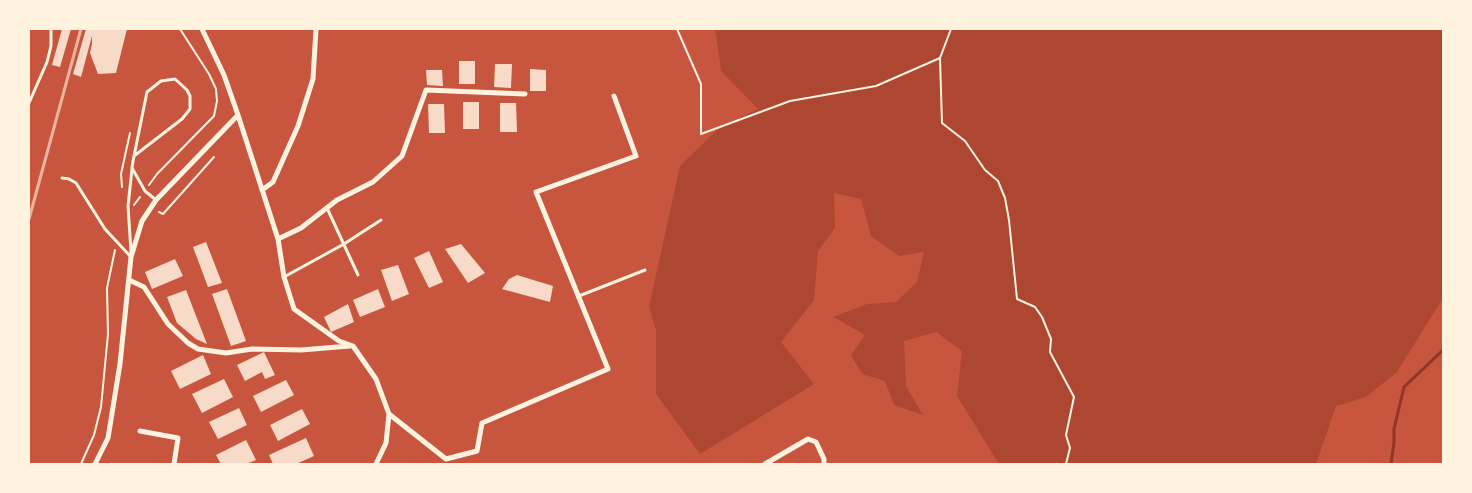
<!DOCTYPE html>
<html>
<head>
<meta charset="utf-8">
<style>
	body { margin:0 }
	#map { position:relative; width:1472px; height:493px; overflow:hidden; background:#c8553d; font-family:Barlow,sans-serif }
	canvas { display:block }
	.frame { position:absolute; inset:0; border:30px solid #fff3e0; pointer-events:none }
</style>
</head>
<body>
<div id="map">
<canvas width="1472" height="493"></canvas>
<div class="frame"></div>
</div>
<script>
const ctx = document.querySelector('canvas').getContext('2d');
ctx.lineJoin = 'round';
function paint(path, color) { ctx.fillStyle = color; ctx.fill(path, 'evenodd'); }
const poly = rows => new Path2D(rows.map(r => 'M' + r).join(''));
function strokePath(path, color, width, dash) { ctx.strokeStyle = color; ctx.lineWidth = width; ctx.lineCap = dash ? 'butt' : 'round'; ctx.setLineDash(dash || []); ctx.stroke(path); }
paint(poly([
	[714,29,1443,29,1443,298,1397,372,1366,397,1336,406,1316,464,999,464,957,396,962,351,936,332,904,341,906,386,923,415,894,405,885,381,862,374,851,355,865,335,833,317,867,304,896,302,917,282,924,252,899,256,871,236,861,199,834,193,835,228,818,251,814,300,781,342,814,384,700,454,656,394,656,330,649,307,680,166,719,128,758,109,721,71,716,33]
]), '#ae4732');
strokePath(poly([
	[1391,464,1394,442,1394,429,1404,387,1443,350]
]), '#8f3625', 3);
paint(poly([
	[62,29,71,29,60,67,52,65],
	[86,29,127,29,116,73,98,74,90,53,92,44,92,36,81,77,73,74],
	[459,61,475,61,475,84,459,84],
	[495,64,512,64,511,88,494,87],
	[530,69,546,70,546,91,530,91],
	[426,70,442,70,443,86,427,85],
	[463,102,479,102,479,129,463,129],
	[500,103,516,103,517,132,500,132],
	[428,104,444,104,445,133,429,133],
	[206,242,222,283,208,287,193,247],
	[461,244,485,273,468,283,445,249],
	[429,251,443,282,429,288,414,258],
	[175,259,183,276,152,289,145,272],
	[398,265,409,294,392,301,381,270],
	[517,275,553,286,550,302,502,289,509,279],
	[227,289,246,341,231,346,212,294],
	[378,289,385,307,360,317,353,300],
	[186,290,207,344,196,339,177,323,167,297],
	[348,304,354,322,331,332,324,317],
	[264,352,275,375,265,379,262,372,245,381,237,365],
	[203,355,211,374,180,389,171,371],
	[224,379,233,397,202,413,192,394],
	[286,380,294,395,261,412,253,396],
	[239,408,247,425,218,439,209,422],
	[302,409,310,424,278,441,270,425],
	[306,438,314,456,296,464,273,464,269,455],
	[246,440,256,460,246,464,221,464,216,455]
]), '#f7dbc8');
strokePath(poly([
	[677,29,701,84,701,134,790,101,876,86,940,58,951,29],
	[940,58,942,123,965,141,985,170,998,181,1005,198,1009,220,1017,299,1035,307,1042,317,1051,339,1050,352,1074,397,1066,435,1070,448,1066,464],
	[149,185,157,174,214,116,217,101,216,89,209,74,180,29],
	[122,187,121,174,130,133],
	[134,205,140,197],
	[159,212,163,214,214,157],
	[81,464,94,435,101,407,108,334,107,288,115,250]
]), '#fff3e0', 2);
strokePath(poly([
	[29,103,47,62,51,46,51,29],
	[134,156,182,119,190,109,190,96,187,90,175,79,161,81,147,92,133,161,132,168,145,191,156,200],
	[62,178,69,179,76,183,105,229,131,257],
	[327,208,358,275],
	[131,252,128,206,132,169],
	[284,277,344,244,381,220],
	[579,296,645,270]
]), '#fff3e0', 3);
strokePath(poly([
	[238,115,278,239,284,277,294,309,339,341,353,346,376,379,389,414,386,443,376,464],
	[262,190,273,182,298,126,313,79,316,29],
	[278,239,301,228,337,200,373,182,402,156,426,90,525,94],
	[129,280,144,287,168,324,188,343,198,349,226,353,252,349,301,350,350,346],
	[389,414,446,459,477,451,482,423,608,369,536,192,636,156,614,96],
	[140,431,178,438,174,464],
	[95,464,108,438,120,364,131,257,142,221,156,200,238,115,224,75,202,29],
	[765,464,808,439,816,442,824,459,824,464]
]), '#fff3e0', 5);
strokePath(poly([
	[29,219,81,29]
]), '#e9b49f', 3);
</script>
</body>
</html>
